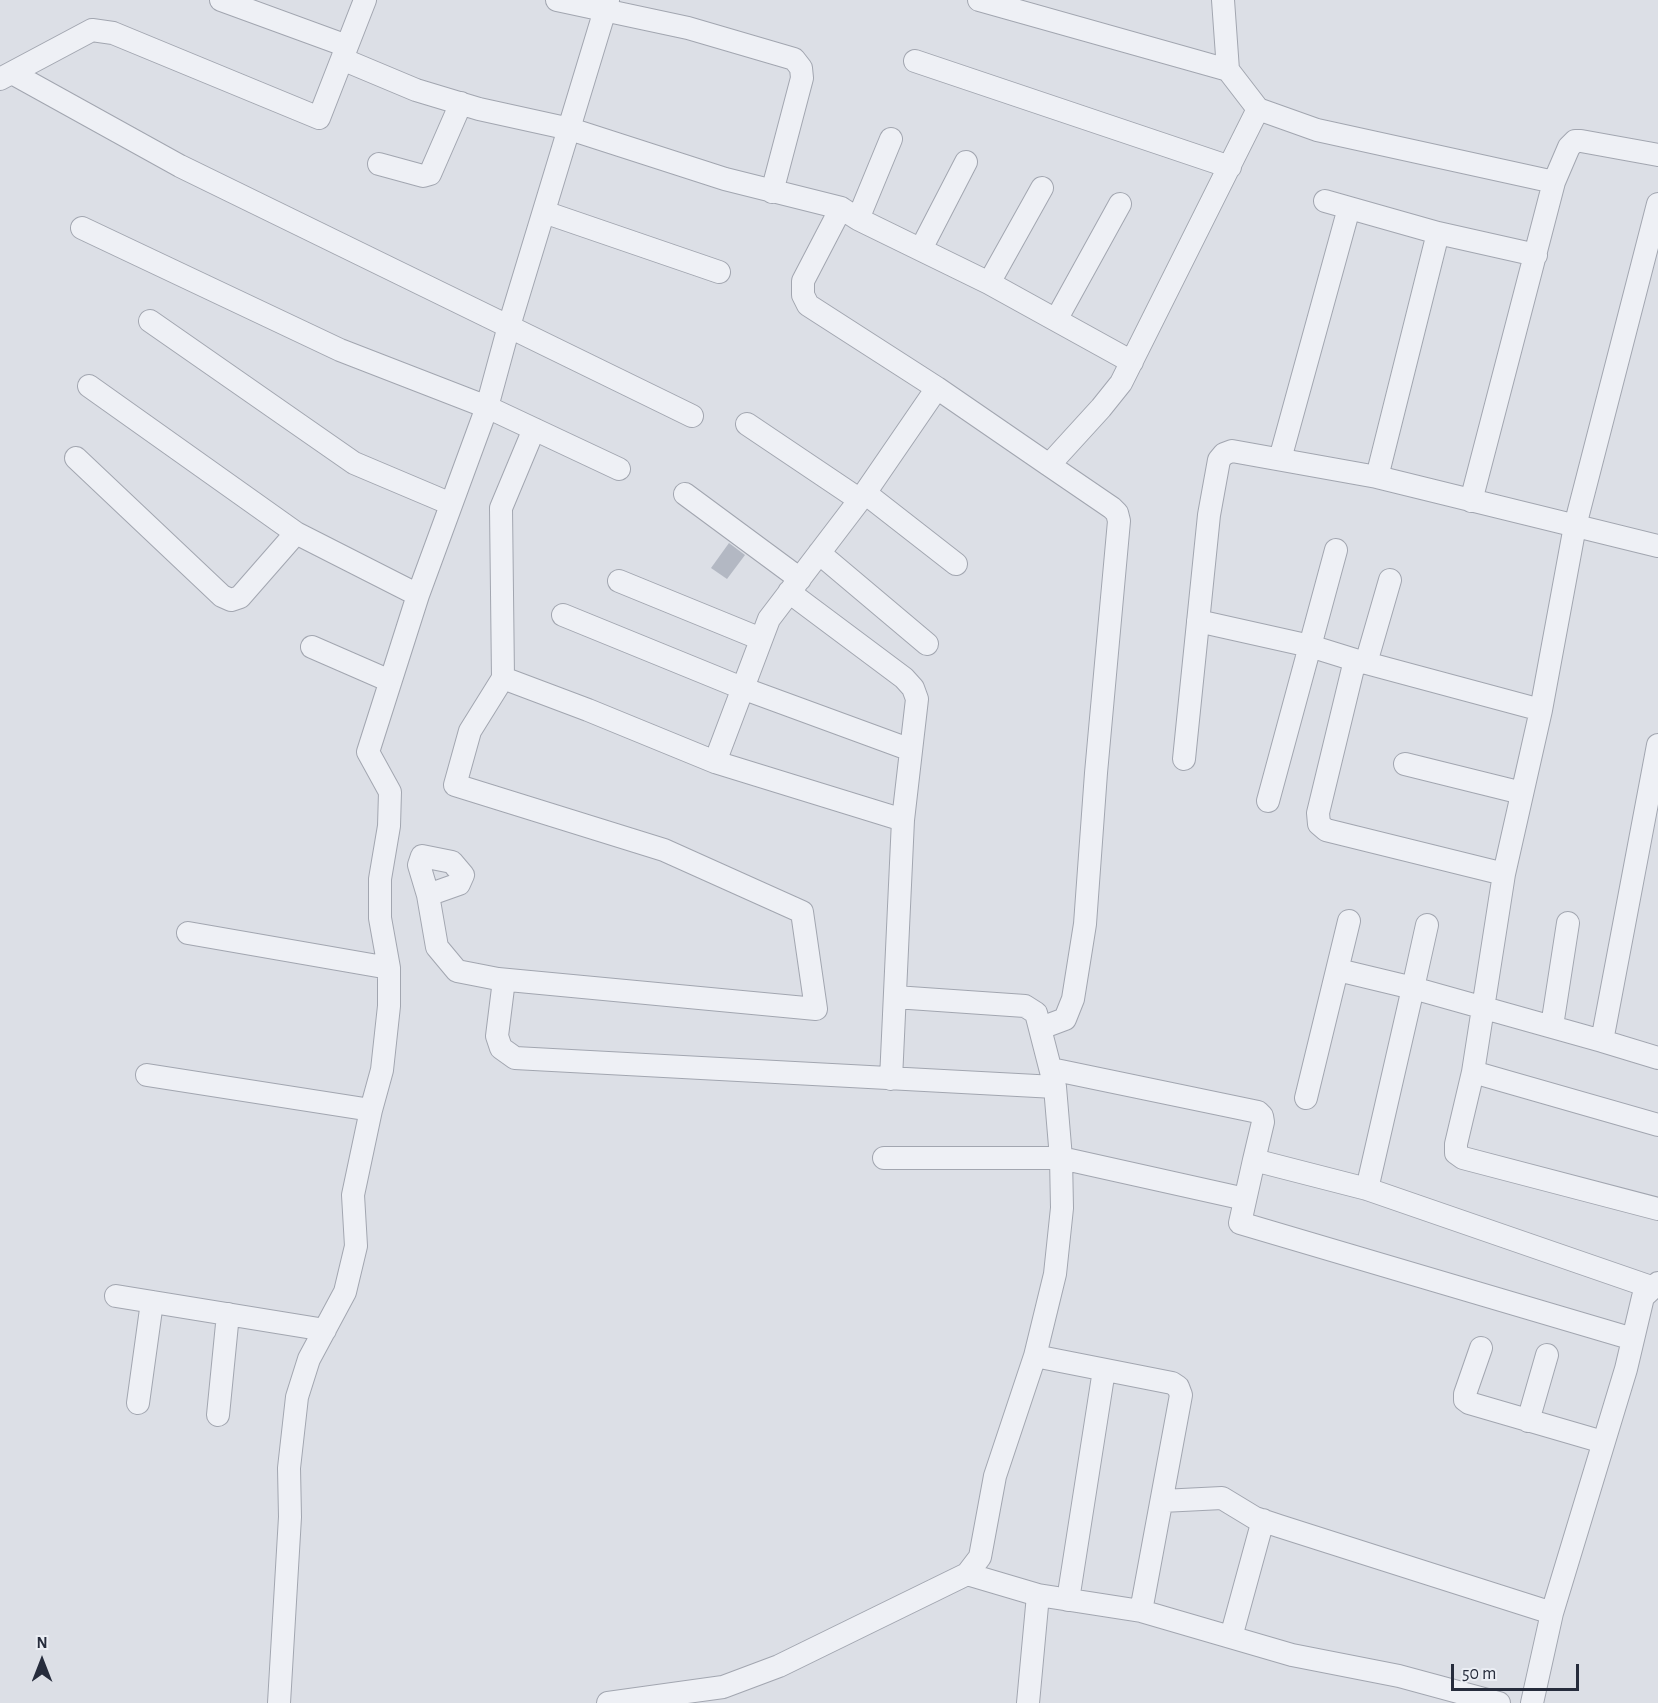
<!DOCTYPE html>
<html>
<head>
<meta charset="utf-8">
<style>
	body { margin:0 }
	#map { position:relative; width:1658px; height:1703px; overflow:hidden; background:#dcdfe6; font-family:"Alegreya Sans",sans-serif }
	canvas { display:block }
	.north { position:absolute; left:12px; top:1631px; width:60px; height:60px; -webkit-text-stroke:4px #ebeef4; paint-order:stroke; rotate:0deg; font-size:16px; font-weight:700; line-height:24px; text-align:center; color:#262c3c }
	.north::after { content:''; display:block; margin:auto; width:21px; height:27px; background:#262c3c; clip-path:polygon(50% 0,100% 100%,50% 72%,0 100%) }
	.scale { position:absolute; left:1451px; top:1664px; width:128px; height:27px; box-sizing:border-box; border:3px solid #262c3c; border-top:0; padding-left:8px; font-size:18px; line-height:21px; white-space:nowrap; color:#262c3c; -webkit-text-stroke:4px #ebeef4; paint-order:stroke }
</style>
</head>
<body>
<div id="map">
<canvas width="1658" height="1703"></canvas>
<div class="north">N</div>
<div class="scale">50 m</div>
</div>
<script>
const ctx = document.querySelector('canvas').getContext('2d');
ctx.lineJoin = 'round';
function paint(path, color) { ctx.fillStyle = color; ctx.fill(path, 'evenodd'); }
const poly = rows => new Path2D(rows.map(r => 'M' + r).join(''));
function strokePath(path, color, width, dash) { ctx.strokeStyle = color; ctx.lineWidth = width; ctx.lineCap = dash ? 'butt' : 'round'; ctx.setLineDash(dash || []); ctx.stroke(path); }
paint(poly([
	[729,543,745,555,727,579,711,568]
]), '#b3b8c3');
const minor = poly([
	[221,0,347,46],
	[557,0,688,28,794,59,801,68,802,78,772,192],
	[979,0,1228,70],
	[1223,0,1228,70,1258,109,1317,130,1554,182,1569,147,1575,141,1581,141,1658,155],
	[342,59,365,0],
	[915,61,1230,167],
	[12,73,180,166,692,416],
	[0,79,92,30,113,33,319,118,342,59,416,90,479,109,570,129,725,179,841,208,858,219,989,283,1132,362],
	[379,164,423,176,430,174,461,103],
	[1325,201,1438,233,1536,255],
	[1658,204,1575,526,1541,710,1504,874,1473,1072,1658,1125],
	[841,208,803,281,803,295,808,305,937,388],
	[544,212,719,272],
	[858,219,891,139],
	[82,228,340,350,487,407,619,469],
	[921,249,966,162],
	[989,283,1042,188],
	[1056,320,1120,204],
	[150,321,354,463,451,504],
	[89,386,296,533,418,595],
	[747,424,860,500],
	[76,458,222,596,231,600,240,597,296,533],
	[1280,459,1349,208],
	[1377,477,1438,233],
	[865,493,956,564],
	[685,494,800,579],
	[1471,501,1554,182],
	[819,553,927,644],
	[619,581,761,639],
	[789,592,904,678,913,688,917,699,903,820,891,1079],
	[563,615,742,688,911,750],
	[1198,621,1310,646,1355,660,1541,710],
	[312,647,390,681],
	[1355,660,1318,813,1319,824,1326,830,1504,874],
	[1366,663,1390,580],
	[503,678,588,710,715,762,769,619,865,493,937,388,1049,465,1101,408,1121,383,1258,109],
	[1658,745,1602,1041,1658,1058],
	[1184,759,1209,515,1219,460,1224,454,1232,451,1377,477,1658,546],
	[715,762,903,820],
	[1405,764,1522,793],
	[1268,801,1336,550],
	[428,895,459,884,463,875,452,862,422,856,419,865,428,895,437,947,457,971,498,979,816,1009,802,912,664,850,455,785,470,731,503,678,501,508,534,429],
	[188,933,389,968],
	[1338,970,1413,988,1427,925],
	[504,980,497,1036,501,1048,515,1058,1055,1087],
	[1552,1026,1568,923],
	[1041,1028,1065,1019,1073,999,1085,924,1096,773,1119,521,1117,513,1112,508,1049,465],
	[1051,1069,1258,1112,1262,1116,1263,1122,1254,1160],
	[1473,1072,1456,1144,1456,1153,1463,1158,1658,1209],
	[147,1075,371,1110],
	[1306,1098,1349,921],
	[884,1158,1061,1158,1245,1199],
	[1367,1189,1413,988,1602,1041],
	[116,1296,325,1330],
	[1633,1339,1240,1223,1254,1160,1367,1189,1651,1287],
	[1481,1348,1465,1394,1465,1400,1469,1403,1603,1442],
	[1035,1356,1172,1383,1178,1387,1181,1395,1141,1611],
	[138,1403,152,1302],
	[218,1415,228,1314],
	[1528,1421,1547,1355],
	[1162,1501,1222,1498,1255,1518,1279,1526,1552,1613],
	[967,1574,1038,1595,1028,1703],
	[1038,1595,1141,1611,1292,1655,1399,1676,1499,1703],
	[1068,1600,1104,1370],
	[1231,1637,1263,1520],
	[279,1703,290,1517,289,1468,297,1397,309,1359,345,1292,356,1246,353,1195,371,1110,382,1070,389,1006,389,968,380,918,380,879,389,826,390,792,368,752,418,595,487,407,509,326,608,0],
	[608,1703,723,1687,779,1666,967,1574,980,1557,995,1476,1035,1356,1055,1274,1062,1208,1061,1158,1055,1087,1036,1013,1025,1006,895,997],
	[1532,1703,1552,1613,1626,1369,1643,1297,1658,1283]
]);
strokePath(minor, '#a2a6b0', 24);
strokePath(minor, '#eef0f5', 22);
</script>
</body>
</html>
